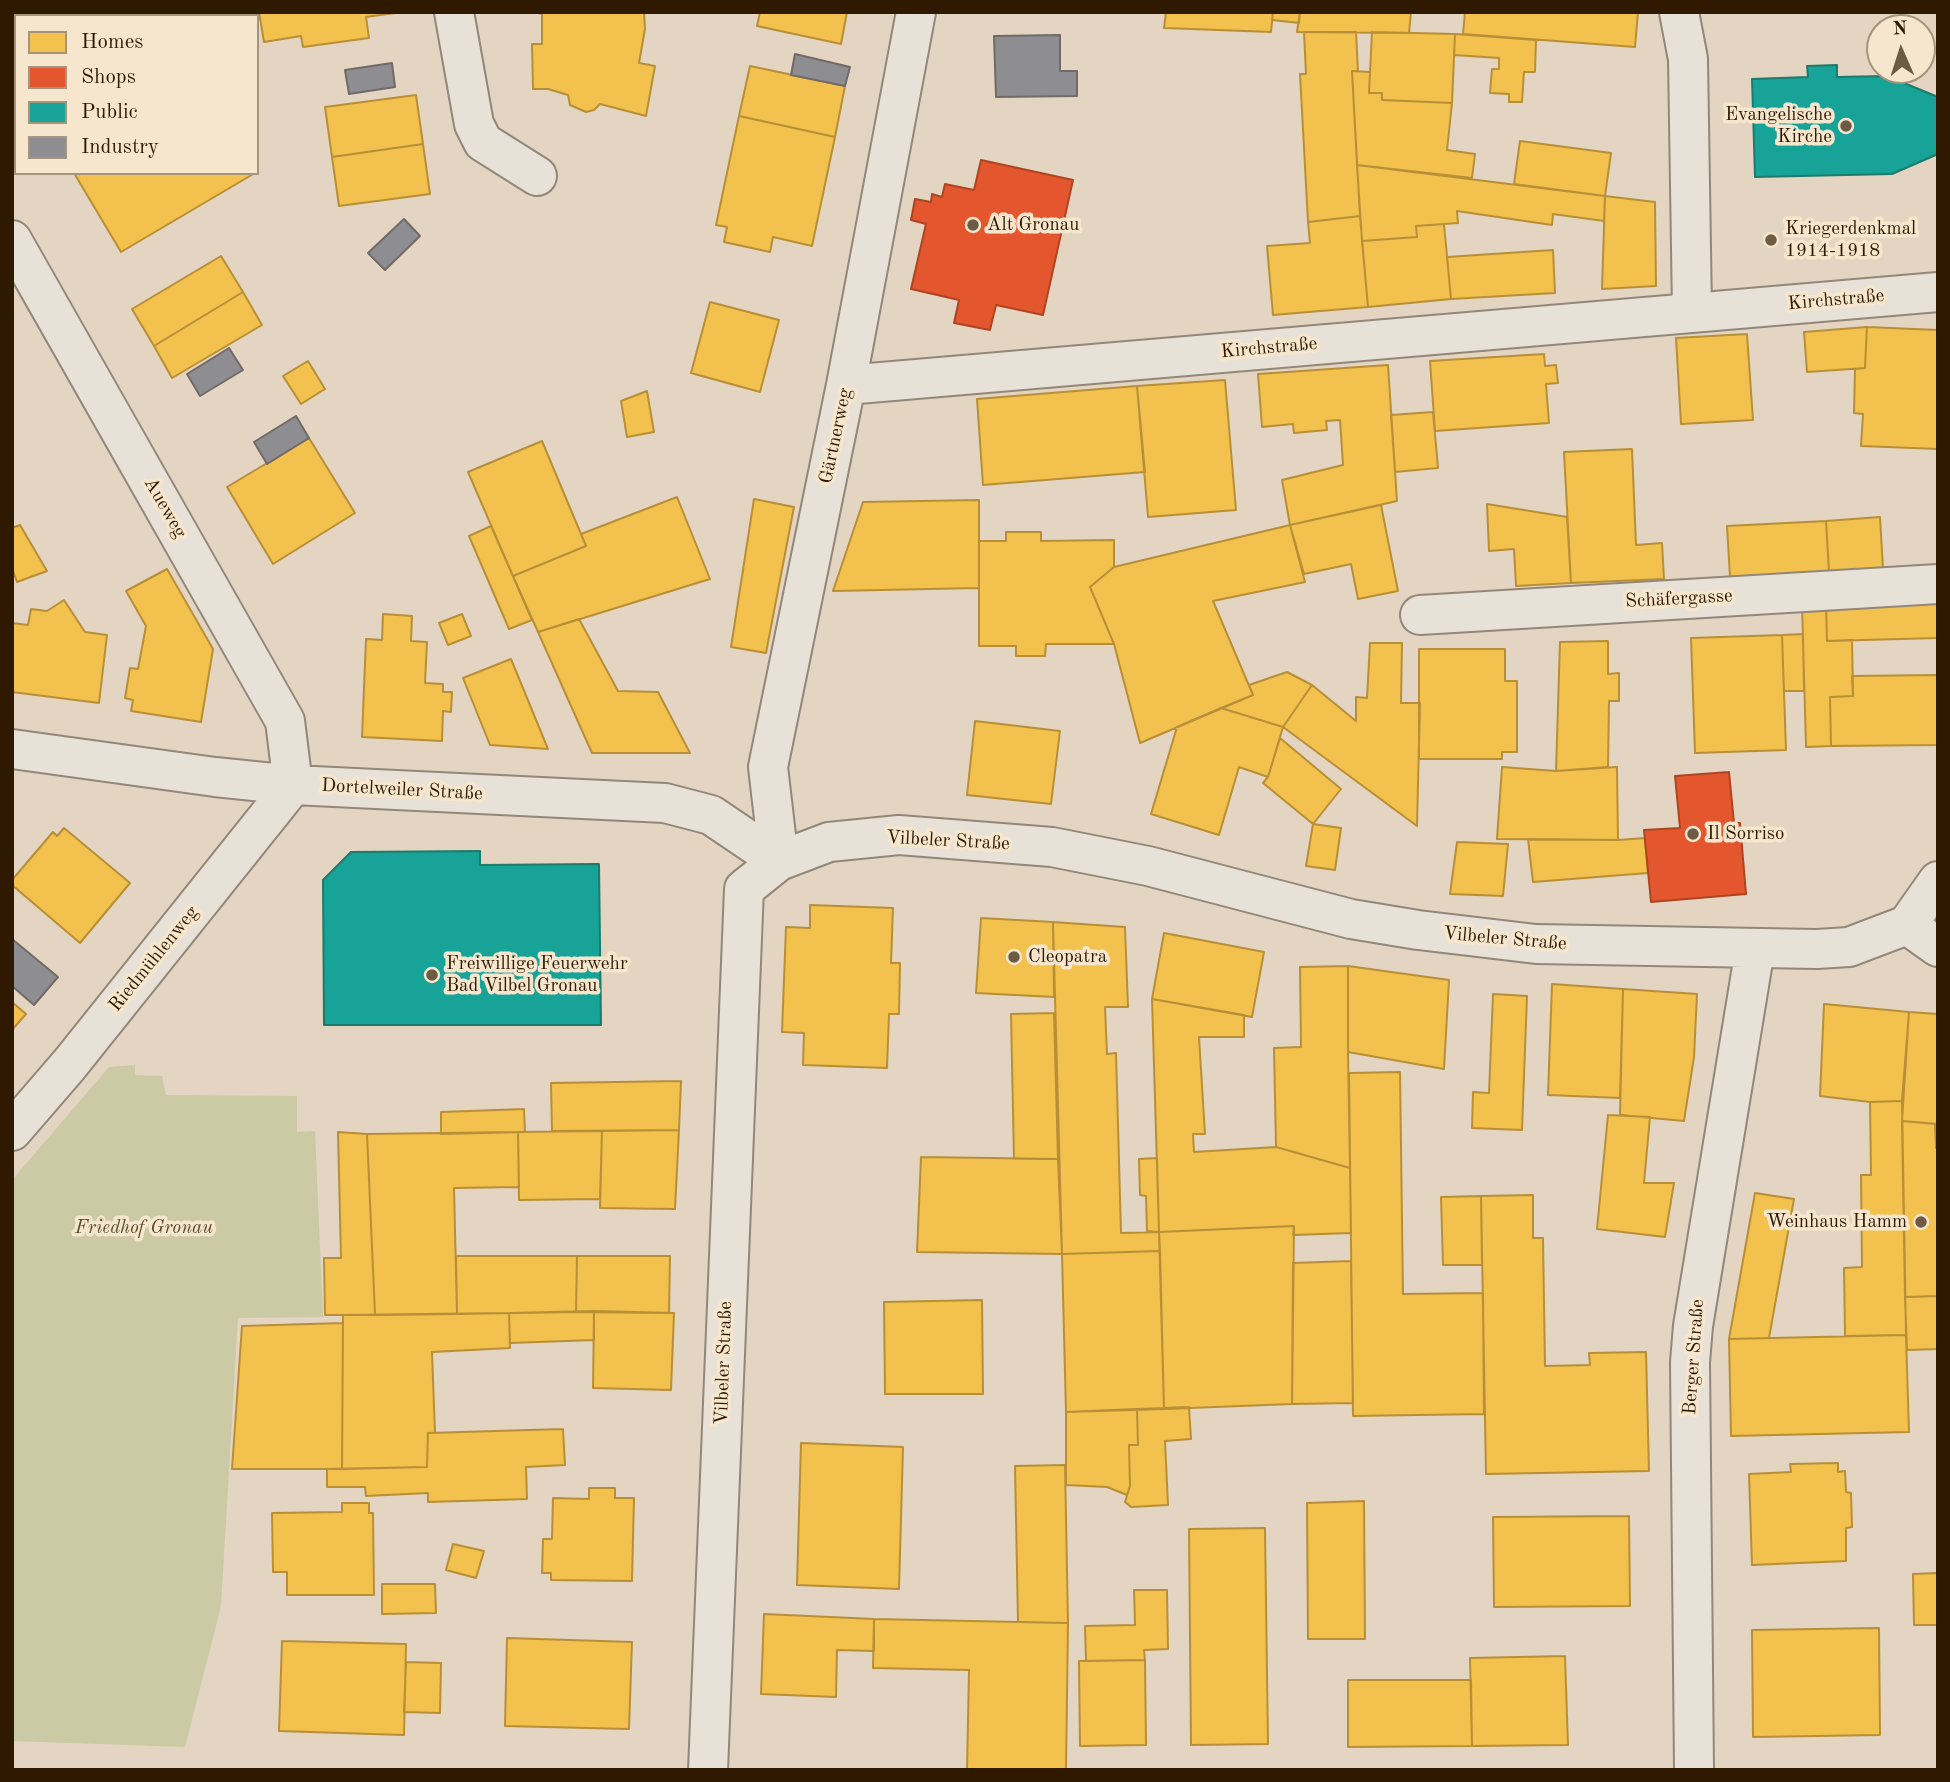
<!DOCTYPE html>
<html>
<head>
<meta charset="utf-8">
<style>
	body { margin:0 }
	#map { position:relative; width:1950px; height:1782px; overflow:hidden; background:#e3d5c2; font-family:"Old Standard TT",serif }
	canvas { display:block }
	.frame { position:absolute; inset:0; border:14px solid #2f1900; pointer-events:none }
	.legend { position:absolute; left:14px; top:14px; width:245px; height:161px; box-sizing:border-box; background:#f6e6ce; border:2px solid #a6947c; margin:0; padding:9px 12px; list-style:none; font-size:21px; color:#2f1900 }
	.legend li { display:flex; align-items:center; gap:14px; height:35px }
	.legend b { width:35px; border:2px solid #a6947c }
	.north { position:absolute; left:1866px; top:14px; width:70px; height:70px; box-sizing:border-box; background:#f6e6ce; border:2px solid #a6947c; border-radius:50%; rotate:357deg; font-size:19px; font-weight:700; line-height:28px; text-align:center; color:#2f1900 }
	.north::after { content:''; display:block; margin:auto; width:24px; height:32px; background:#6e5b44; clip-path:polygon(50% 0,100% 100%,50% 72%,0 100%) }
</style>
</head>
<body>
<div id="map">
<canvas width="1950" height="1782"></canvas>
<div class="frame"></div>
<ul class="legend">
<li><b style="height:19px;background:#f2c14e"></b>Homes</li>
<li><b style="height:19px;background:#e4572e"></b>Shops</li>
<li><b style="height:19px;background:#17a398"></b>Public</li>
<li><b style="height:19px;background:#8d8d92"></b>Industry</li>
</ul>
<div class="north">N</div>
</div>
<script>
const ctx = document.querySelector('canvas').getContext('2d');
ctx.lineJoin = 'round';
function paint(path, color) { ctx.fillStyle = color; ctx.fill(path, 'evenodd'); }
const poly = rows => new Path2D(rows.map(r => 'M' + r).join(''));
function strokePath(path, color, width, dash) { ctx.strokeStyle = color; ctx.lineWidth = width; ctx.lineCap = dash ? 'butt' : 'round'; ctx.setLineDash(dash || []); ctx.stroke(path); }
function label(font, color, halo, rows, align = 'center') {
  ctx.font = font + ' "Old Standard TT",serif'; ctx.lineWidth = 7; ctx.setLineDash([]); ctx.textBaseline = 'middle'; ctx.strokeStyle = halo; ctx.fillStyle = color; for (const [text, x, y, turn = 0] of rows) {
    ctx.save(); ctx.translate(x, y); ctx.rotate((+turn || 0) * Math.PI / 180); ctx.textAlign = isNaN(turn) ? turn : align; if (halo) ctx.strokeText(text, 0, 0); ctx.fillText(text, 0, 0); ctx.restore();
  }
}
paint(poly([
	[135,1065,135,1075,162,1076,166,1095,297,1096,297,1132,315,1131,323,1317,238,1318,221,1606,185,1747,12,1741,12,1180,109,1067]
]), '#ccc9a5');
const homes = poly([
	[12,12,125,12,126,16,16,16,16,84,14,85,12,12],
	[259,12,395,12,395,13,366,17,369,38,303,47,301,36,264,42,259,12],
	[535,12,644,12,645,29,639,63,655,66,646,116,600,104,594,110,586,112,570,105,568,95,548,89,533,89,532,44,542,44,542,14,535,12],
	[760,12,847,12,841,44,757,26,760,12],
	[1166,12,1273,12,1271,32,1164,28,1166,12],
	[1273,12,1300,12,1299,23,1272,20,1273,12],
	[1300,12,1411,12,1409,33,1297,32,1300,12],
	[1465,12,1638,12,1635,47,1463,34,1465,12],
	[1304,32,1356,32,1358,71,1352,71,1360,216,1308,222,1300,74,1306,74,1304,32],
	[1372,32,1455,34,1452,103,1382,100,1382,93,1369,93,1372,32],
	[1455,34,1536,40,1535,72,1524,72,1522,102,1509,102,1509,94,1490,93,1492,69,1499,69,1499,58,1454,55,1455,34],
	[750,66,845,86,835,137,739,116,750,66],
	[1352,71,1370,72,1369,93,1382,93,1382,100,1452,103,1447,150,1475,154,1472,178,1357,165,1352,71],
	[416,95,423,144,332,157,325,107,416,95],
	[739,116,835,137,812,246,773,237,770,252,724,242,727,227,716,225,739,116],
	[1520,141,1611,153,1605,196,1514,184,1520,141],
	[423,144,430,194,339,206,332,157,423,144],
	[1357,165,1605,196,1604,221,1553,214,1552,225,1457,211,1458,223,1416,226,1417,237,1362,241,1357,165],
	[74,173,255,173,121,252,74,173],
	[1605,196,1655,202,1656,286,1602,289,1605,196],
	[1360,216,1368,307,1273,315,1267,246,1310,243,1308,222,1360,216],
	[1444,224,1451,299,1368,307,1362,241,1417,237,1416,226,1444,224],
	[1553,250,1555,293,1451,299,1447,257,1553,250],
	[221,256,243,292,154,346,132,309,221,256],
	[243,292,262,325,172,378,154,346,243,292],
	[710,302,779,320,760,392,691,373,710,302],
	[1867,327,1865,368,1807,372,1804,332,1867,327],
	[1867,327,1938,330,1938,449,1861,446,1863,414,1854,413,1855,369,1865,368,1867,327],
	[1747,334,1753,420,1681,424,1676,338,1747,334],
	[1544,354,1545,366,1556,365,1558,383,1546,384,1549,423,1435,431,1430,361,1544,354],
	[308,361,325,389,301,404,283,376,308,361],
	[1388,365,1397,501,1290,525,1282,480,1343,465,1340,420,1326,421,1327,430,1294,433,1293,424,1262,427,1258,374,1388,365],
	[1225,380,1236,510,1148,517,1137,386,1225,380],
	[1137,386,1145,472,983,485,977,399,1137,386],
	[647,391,654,432,627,437,621,401,647,391],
	[1433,412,1438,468,1395,472,1391,415,1433,412],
	[309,438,355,513,273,564,227,487,309,438],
	[542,441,586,546,513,576,468,472,542,441],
	[1632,449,1636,545,1662,543,1664,579,1571,583,1564,452,1632,449],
	[677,497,710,579,538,632,513,576,586,546,581,534,677,497],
	[754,499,794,507,766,653,731,647,754,499],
	[979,500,979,588,833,591,863,502,979,500],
	[1487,504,1567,517,1571,583,1516,586,1514,549,1489,551,1487,504],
	[1381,505,1398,591,1358,599,1351,564,1304,574,1290,525,1381,505],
	[1880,517,1883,568,1829,572,1826,521,1880,517],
	[1826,521,1829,572,1730,577,1727,526,1826,521],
	[20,525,47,571,17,582,12,568,12,528,20,525],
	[1290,525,1305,582,1213,601,1253,695,1140,743,1114,644,1090,587,1114,567,1290,525],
	[491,526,532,620,509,629,469,536,491,526],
	[1006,532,1041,532,1041,541,1114,540,1114,567,1090,587,1114,644,1046,644,1045,656,1016,656,1016,646,979,646,979,541,1006,541,1006,532],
	[167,569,213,649,201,722,131,711,133,700,125,698,130,668,138,669,146,626,126,591,167,569],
	[64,600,85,632,107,635,99,703,12,692,12,623,28,625,31,609,47,611,64,600],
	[1938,601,1938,638,1827,641,1826,604,1938,601],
	[1826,604,1827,641,1852,640,1853,696,1830,697,1831,746,1806,747,1802,605,1826,604],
	[383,614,412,616,411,641,427,642,425,683,443,684,443,692,452,692,451,712,443,711,442,741,362,737,366,639,382,640,383,614],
	[462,614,471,636,448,645,439,623,462,614],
	[579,619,618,691,658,692,690,753,592,753,538,632,579,619],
	[1803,634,1804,691,1784,691,1782,635,1803,634],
	[1782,635,1786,750,1695,753,1691,638,1782,635],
	[1608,641,1608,674,1619,673,1619,701,1609,701,1608,767,1556,771,1560,642,1608,641],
	[1370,643,1402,643,1401,703,1420,703,1417,826,1283,727,1312,685,1356,721,1356,697,1367,698,1370,643],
	[1419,649,1505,649,1505,681,1517,681,1517,752,1502,752,1502,759,1419,759,1419,649],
	[511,659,548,749,490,745,463,678,511,659],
	[1287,672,1312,685,1283,727,1221,708,1253,695,1249,685,1287,672],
	[1938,675,1938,745,1831,746,1830,697,1853,696,1852,676,1938,675],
	[1221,708,1283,727,1268,777,1239,767,1219,835,1151,814,1177,727,1221,708],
	[975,721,1060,731,1051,804,967,795,975,721],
	[1280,738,1341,789,1313,824,1263,783,1268,777,1280,738],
	[1502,767,1556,771,1617,767,1618,840,1497,839,1502,767],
	[1313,824,1341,828,1335,870,1306,866,1313,824],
	[64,828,130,883,80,943,12,885,12,880,53,832,57,836,64,828],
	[1645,838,1648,873,1533,882,1528,839,1618,840,1645,838],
	[1457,842,1508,844,1503,896,1450,894,1457,842],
	[810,905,893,908,891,963,900,963,899,1014,889,1014,887,1068,803,1065,804,1033,782,1032,786,927,810,928,810,905],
	[981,918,1053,922,1054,997,976,993,981,918],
	[1053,922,1125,927,1128,1007,1105,1007,1107,1054,1116,1053,1121,1233,1159,1232,1160,1251,1062,1254,1053,922],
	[1164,933,1264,952,1252,1017,1152,999,1164,933],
	[1348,966,1449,980,1444,1069,1348,1052,1348,966],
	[1348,966,1348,1052,1350,1168,1276,1147,1274,1048,1301,1047,1300,967,1348,966],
	[1552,984,1623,989,1620,1098,1548,1095,1552,984],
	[1623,989,1697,994,1694,1057,1684,1121,1620,1115,1623,989],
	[1493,994,1527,996,1522,1130,1472,1128,1473,1092,1489,1093,1493,994],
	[1152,999,1244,1015,1244,1037,1199,1037,1205,1134,1193,1134,1194,1152,1276,1147,1350,1168,1351,1233,1293,1235,1294,1226,1159,1232,1152,999],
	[12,1002,26,1014,12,1030,12,1002],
	[1824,1004,1909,1012,1902,1101,1870,1102,1820,1096,1824,1004],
	[1909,1012,1938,1014,1938,1124,1902,1121,1909,1012],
	[1054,1013,1058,1159,1014,1159,1011,1014,1054,1013],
	[1400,1072,1403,1294,1483,1293,1484,1414,1353,1416,1349,1073,1400,1072],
	[681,1081,679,1130,552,1131,551,1083,681,1081],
	[1902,1101,1906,1335,1845,1336,1844,1268,1862,1267,1861,1175,1871,1175,1870,1102,1902,1101],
	[524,1109,525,1132,441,1134,441,1112,524,1109],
	[1608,1115,1650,1117,1644,1183,1674,1183,1665,1237,1597,1229,1608,1115],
	[1902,1121,1935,1124,1936,1148,1938,1148,1938,1296,1905,1297,1902,1121],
	[679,1130,675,1209,600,1208,602,1131,679,1130],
	[602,1131,600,1199,519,1200,518,1132,602,1131],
	[338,1132,367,1134,375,1315,325,1315,324,1258,341,1258,338,1132],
	[518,1132,519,1187,454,1188,457,1314,375,1315,367,1134,518,1132],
	[921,1157,1058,1159,1062,1254,917,1252,921,1157],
	[1157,1158,1159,1232,1147,1231,1146,1196,1140,1195,1139,1159,1157,1158],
	[1755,1193,1794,1199,1769,1338,1729,1339,1755,1193],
	[1533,1195,1533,1238,1543,1238,1545,1366,1590,1365,1589,1353,1646,1352,1649,1471,1486,1474,1481,1196,1533,1195],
	[1481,1196,1482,1265,1443,1265,1441,1197,1481,1196],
	[1294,1226,1292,1404,1164,1409,1159,1232,1294,1226],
	[1160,1251,1164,1409,1066,1412,1062,1254,1160,1251],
	[456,1256,577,1256,576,1312,457,1314,456,1256],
	[577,1256,670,1256,669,1313,576,1312,577,1256],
	[1351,1261,1353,1403,1292,1404,1293,1263,1351,1261],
	[1938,1296,1938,1349,1907,1350,1905,1297,1938,1296],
	[982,1300,983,1394,885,1394,884,1302,982,1300],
	[594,1311,594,1340,510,1343,509,1313,594,1311],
	[594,1311,674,1313,671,1390,593,1388,594,1311],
	[509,1313,510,1348,432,1352,435,1433,428,1433,427,1467,342,1469,343,1315,509,1313],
	[343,1323,342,1469,232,1469,242,1326,343,1323],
	[1906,1335,1909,1432,1731,1436,1729,1339,1906,1335],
	[1189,1407,1191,1439,1165,1441,1168,1505,1131,1507,1125,1502,1130,1486,1129,1445,1138,1445,1137,1409,1189,1407],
	[1137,1409,1138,1445,1129,1445,1130,1486,1127,1495,1107,1487,1066,1485,1066,1412,1137,1409],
	[563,1429,565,1465,526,1467,527,1499,428,1502,428,1493,366,1496,365,1487,327,1487,327,1469,427,1467,428,1433,563,1429],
	[801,1443,903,1447,899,1589,797,1585,801,1443],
	[1838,1463,1838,1472,1845,1471,1846,1492,1851,1493,1852,1527,1846,1528,1846,1561,1752,1565,1749,1474,1791,1472,1790,1464,1838,1463],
	[1065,1465,1068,1623,1018,1622,1015,1466,1065,1465],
	[589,1488,615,1488,615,1498,634,1498,632,1581,551,1580,551,1573,542,1573,543,1539,552,1539,553,1498,589,1499,589,1488],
	[1364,1501,1365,1639,1308,1639,1307,1503,1364,1501],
	[342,1503,369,1503,369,1513,373,1513,374,1595,287,1595,287,1572,273,1572,272,1513,342,1512,342,1503],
	[1629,1516,1630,1606,1494,1607,1493,1517,1629,1516],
	[1265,1528,1268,1744,1191,1745,1189,1529,1265,1528],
	[453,1544,484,1551,476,1578,446,1570,453,1544],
	[1938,1573,1938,1625,1914,1625,1913,1574,1938,1573],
	[382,1584,435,1584,436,1613,382,1614,382,1584],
	[1134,1590,1167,1590,1168,1649,1144,1650,1145,1660,1086,1661,1085,1626,1135,1625,1134,1590],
	[764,1614,874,1619,874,1651,837,1650,836,1697,761,1694,764,1614],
	[874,1619,1068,1623,1066,1770,967,1770,969,1670,873,1668,874,1619],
	[1879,1628,1880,1735,1753,1737,1752,1630,1879,1628],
	[507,1638,632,1642,629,1729,505,1726,507,1638],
	[282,1641,406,1644,404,1735,279,1731,282,1641],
	[1565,1656,1568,1745,1472,1746,1470,1658,1565,1656],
	[1145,1660,1146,1745,1080,1746,1079,1661,1145,1660],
	[406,1662,441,1663,440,1713,404,1712,406,1662],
	[1348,1680,1471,1680,1472,1746,1348,1747,1348,1680]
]);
paint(homes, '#f2c14e');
strokePath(homes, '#b88f37', 2);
const shops = poly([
	[981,160,1073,180,1043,315,996,305,990,330,954,323,959,300,911,289,926,224,911,220,915,199,931,202,932,194,942,197,945,184,974,190,981,160],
	[1729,772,1734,823,1740,823,1746,894,1651,902,1644,830,1680,828,1675,776,1729,772]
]);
paint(shops, '#e4572e');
strokePath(shops, '#ae4420', 2);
const public = poly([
	[1837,65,1837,77,1887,76,1938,97,1938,154,1892,174,1755,177,1752,79,1808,77,1807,66,1837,65],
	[480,851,480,865,599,864,601,1025,324,1025,323,880,351,852,480,851]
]);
paint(public, '#17a398');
strokePath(public, '#1e7a6a', 2);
const industry = poly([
	[148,12,183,12,185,16,150,16,148,12],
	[215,12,259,12,259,14,215,16,215,12],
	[1060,35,1060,71,1077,71,1077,96,996,97,994,36,1060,35],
	[795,54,850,67,845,86,791,75,795,54],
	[392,63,395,87,349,94,345,70,392,63],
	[404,219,420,236,385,270,368,253,404,219],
	[229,348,243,370,200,396,187,374,229,348],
	[296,416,309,438,267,464,254,442,296,416],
	[12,939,58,977,34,1005,12,986,12,939]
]);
paint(industry, '#8d8d92');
strokePath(industry, '#716a66', 2);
const minor = poly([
	[454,12,474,124,483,142,537,176],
	[1679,12,1688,59,1692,311],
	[12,240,285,721,293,785,69,1065,12,1131],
	[846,385,1938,292],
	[1420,615,1938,584],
	[12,749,215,777,293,785,665,803,711,815,779,861],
	[779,861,768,767,846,385,916,12],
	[1907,925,1938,881],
	[1907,925,1938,947],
	[708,1770,744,889,779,861,829,842,899,835,1052,847,1148,866,1351,919,1418,930,1536,944,1817,949,1849,947,1907,925],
	[1694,1770,1690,1362,1693,1326,1755,949]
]);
strokePath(minor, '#928779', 42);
strokePath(minor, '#e8e1d7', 38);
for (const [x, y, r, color] of [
	[1846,126,7,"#6e5b44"],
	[973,225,7,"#6e5b44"],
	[1771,240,7,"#6e5b44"],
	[1693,834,7,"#6e5b44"],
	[1014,957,7,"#6e5b44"],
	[432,975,7,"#6e5b44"],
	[1921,1222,7,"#6e5b44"]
]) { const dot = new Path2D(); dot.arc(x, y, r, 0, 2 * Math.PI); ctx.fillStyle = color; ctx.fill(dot); strokePath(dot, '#f6e6ce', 2.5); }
label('19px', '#2f1900', '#f6e6ce', [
	["Evangelische",1832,115,"right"],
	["Kirche",1832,137,"right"],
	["Alt Gronau",987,225],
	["Kriegerdenkmal",1785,229],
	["1914-1918",1785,251],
	["Il Sorriso",1707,834],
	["Cleopatra",1028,957],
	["Freiwillige Feuerwehr",446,964],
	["Bad Vilbel Gronau",446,986],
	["Weinhaus Hamm",1907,1222,"right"]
], 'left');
label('19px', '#2f1900', '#f6e6ce', [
	["Kirchstraße",1836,300,-5],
	["Kirchstraße",1269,348,-5],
	["Gärtnerweg",836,436,-78],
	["Aueweg",165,508,60],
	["Schäfergasse",1679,599,-3],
	["Dortelweiler Straße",402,790,3],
	["Vilbeler Straße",948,841,3],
	["Vilbeler Straße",1505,939,5],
	["Riedmühlenweg",154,959,-51],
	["Berger Straße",1694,1357,-86],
	["Vilbeler Straße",724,1363,-88]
]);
label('italic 19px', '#584b2b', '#f6e6ce', [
	["Friedhof Gronau",144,1228]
]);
</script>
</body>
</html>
